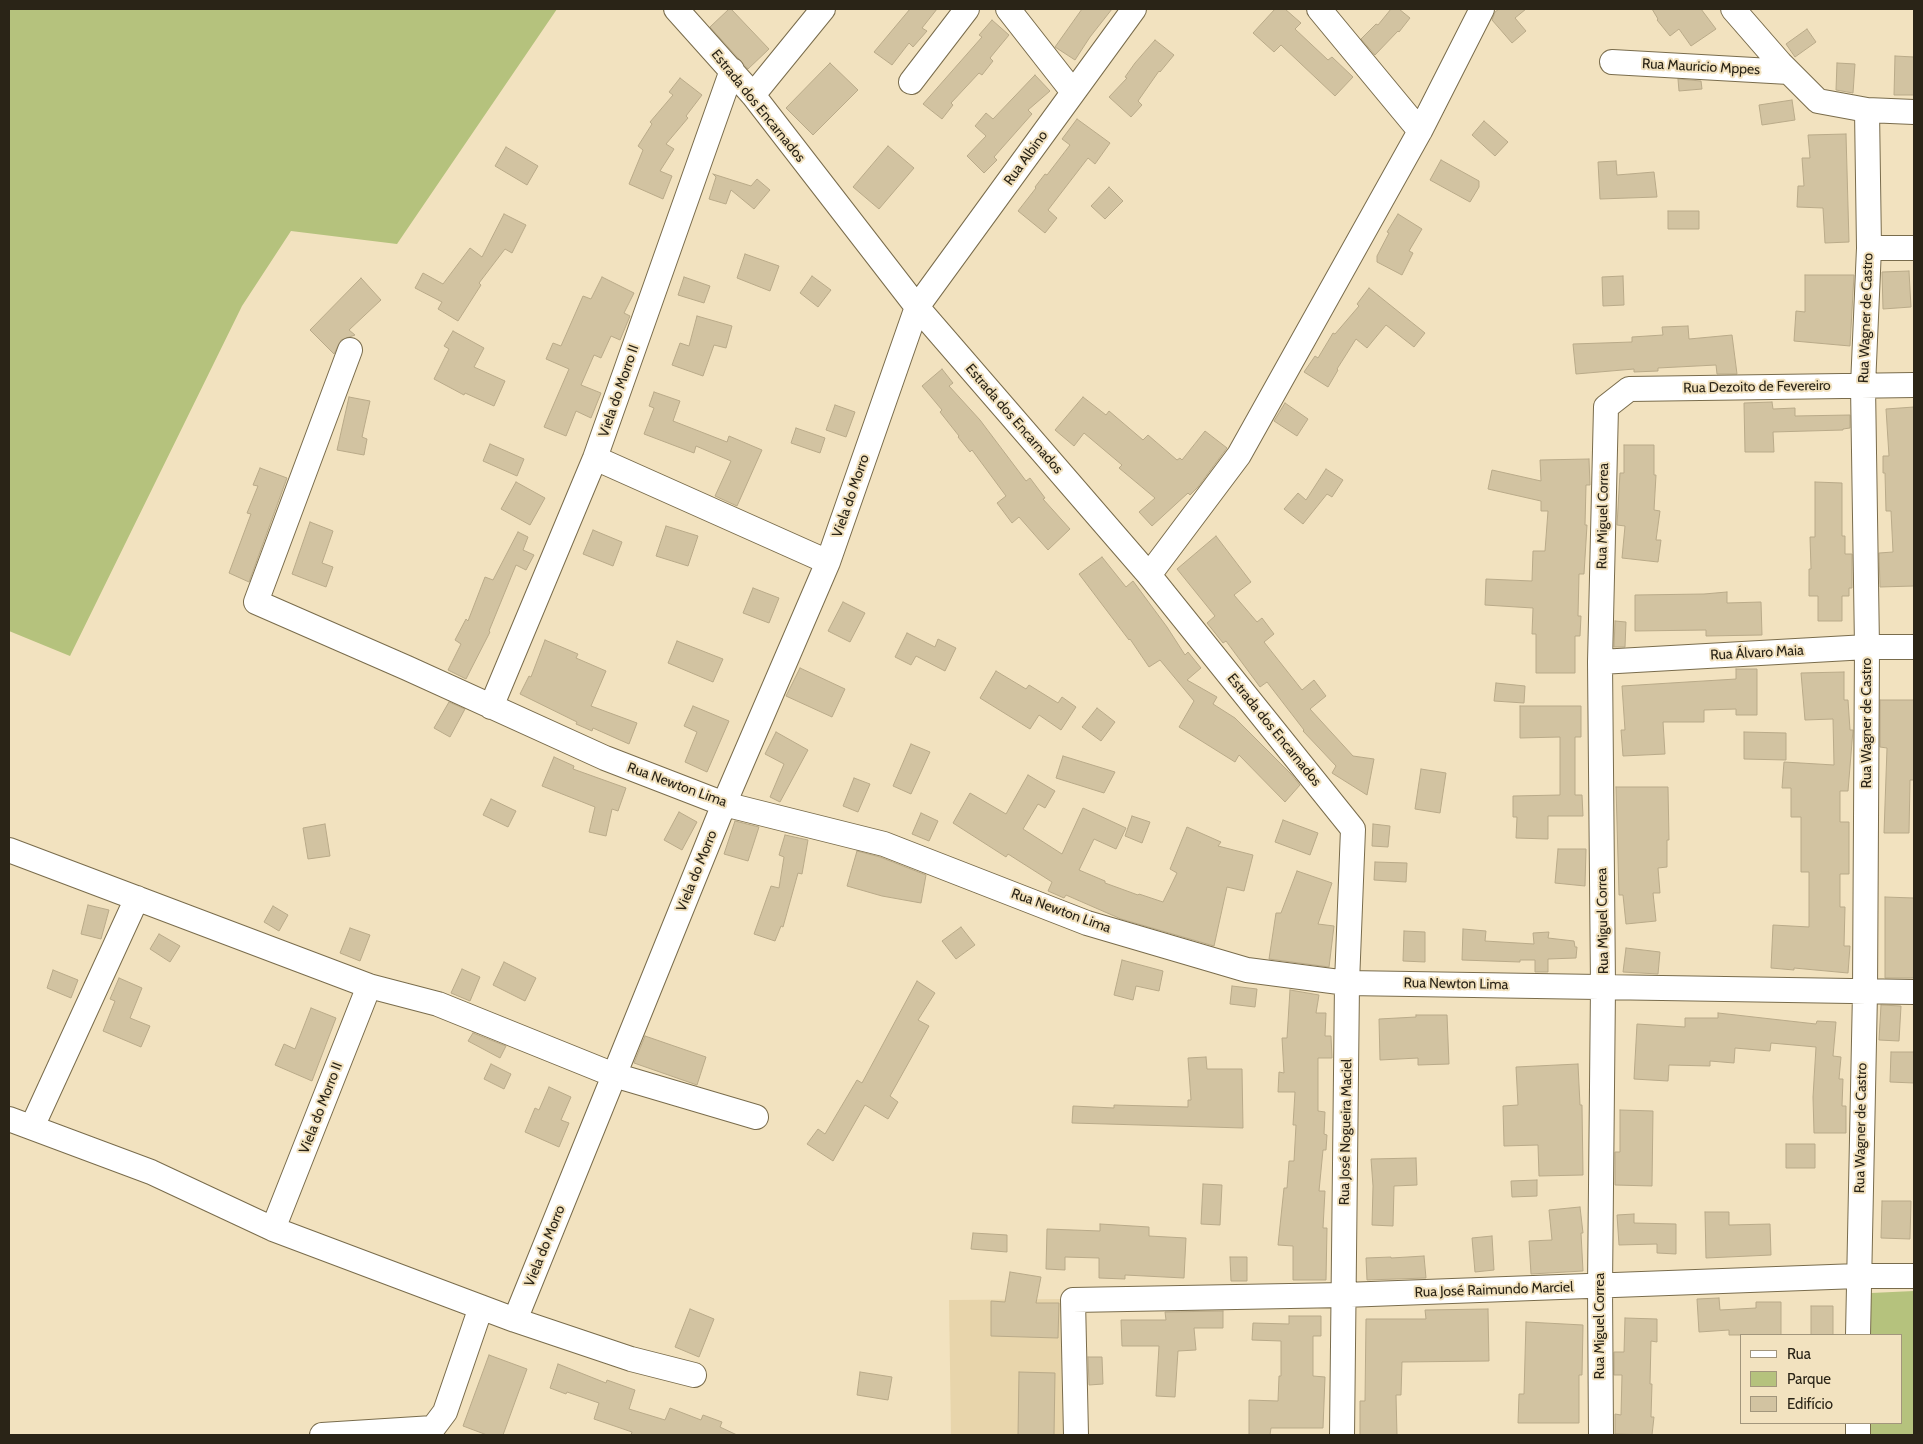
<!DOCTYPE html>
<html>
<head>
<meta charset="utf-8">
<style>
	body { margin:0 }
	#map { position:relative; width:1923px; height:1444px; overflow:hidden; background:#f2e2bf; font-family:Cabin,sans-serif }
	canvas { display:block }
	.frame { position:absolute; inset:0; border:10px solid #2a2417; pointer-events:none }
	.legend { position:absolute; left:1740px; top:1334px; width:162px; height:90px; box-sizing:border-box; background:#f2e2bf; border:1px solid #a2967c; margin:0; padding:6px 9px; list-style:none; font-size:15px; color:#2a2417 }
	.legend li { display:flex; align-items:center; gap:10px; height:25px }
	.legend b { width:25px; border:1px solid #a2967c }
</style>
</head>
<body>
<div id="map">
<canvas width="1923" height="1444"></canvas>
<div class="frame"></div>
<ul class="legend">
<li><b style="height:6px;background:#fff"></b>Rua</li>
<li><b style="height:14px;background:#b5c27d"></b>Parque</li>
<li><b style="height:14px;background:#d2c3a1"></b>Edifício</li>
</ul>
</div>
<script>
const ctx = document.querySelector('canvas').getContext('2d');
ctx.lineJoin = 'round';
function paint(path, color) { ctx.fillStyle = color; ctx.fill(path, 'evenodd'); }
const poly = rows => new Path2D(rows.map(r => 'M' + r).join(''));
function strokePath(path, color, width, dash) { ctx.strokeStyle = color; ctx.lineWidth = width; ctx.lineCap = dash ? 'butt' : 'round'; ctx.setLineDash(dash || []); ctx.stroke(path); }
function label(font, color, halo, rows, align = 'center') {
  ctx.font = font + ' Cabin,sans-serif'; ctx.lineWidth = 4; ctx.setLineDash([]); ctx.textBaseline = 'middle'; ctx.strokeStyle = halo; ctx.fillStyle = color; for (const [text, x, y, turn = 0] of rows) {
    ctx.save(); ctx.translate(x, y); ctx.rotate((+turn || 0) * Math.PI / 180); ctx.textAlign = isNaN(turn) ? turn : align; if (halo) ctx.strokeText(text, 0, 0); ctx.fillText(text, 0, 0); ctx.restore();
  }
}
paint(poly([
	[1063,1299,1065,1435,951,1435,949,1300]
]), '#e8d5ab');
paint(poly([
	[9,9,557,9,397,244,291,231,242,306,70,656,9,631],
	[1914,1291,1914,1435,1868,1435,1868,1423,1902,1423,1902,1335,1870,1335,1871,1293]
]), '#b5c27d');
const building = poly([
	[729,9,731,9,769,49,748,69,710,27,729,9],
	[910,9,937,9,922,28,927,31,913,47,909,43,892,65,874,52,910,9],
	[1082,9,1112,9,1090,37,1075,60,1055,47,1082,9],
	[1275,9,1285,9,1301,23,1295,29,1328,60,1332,57,1353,77,1335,96,1281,45,1274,52,1253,33,1275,9],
	[1391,9,1399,9,1410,18,1399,32,1398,31,1375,55,1361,39,1376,24,1378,25,1391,9],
	[1499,9,1526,9,1515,18,1526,31,1512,43,1492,20,1495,12,1499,9],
	[1652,9,1701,9,1716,29,1691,46,1679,29,1670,36,1657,20,1658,19,1652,9],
	[992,20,1009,35,990,58,993,61,982,75,979,73,951,103,953,105,942,119,923,104,982,37,979,35,992,20],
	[1807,29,1816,42,1795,57,1786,44,1807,29],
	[1155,40,1174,55,1160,72,1159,71,1138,101,1142,105,1131,117,1109,97,1127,78,1125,77,1135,63,1155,40],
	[1895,56,1914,57,1914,95,1894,95,1895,56],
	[830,63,858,90,813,135,786,108,830,63],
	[1837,63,1855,64,1853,93,1836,90,1837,63],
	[1035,75,1050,91,1028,110,1032,114,994,157,997,160,984,173,967,156,986,136,975,126,986,113,993,119,1035,75],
	[680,78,702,95,686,116,688,118,666,144,674,149,660,171,672,176,663,199,629,184,643,150,638,146,652,124,650,122,673,95,669,92,680,78],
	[1678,79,1701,81,1702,89,1679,91,1678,79],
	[1792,100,1795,120,1762,125,1759,105,1792,100],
	[1077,119,1110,143,1095,164,1088,158,1048,210,1057,218,1045,233,1018,211,1036,188,1035,187,1045,174,1047,175,1070,145,1062,139,1077,119],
	[1484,121,1508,142,1495,156,1472,135,1484,121],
	[1846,134,1849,242,1825,243,1823,208,1797,207,1798,186,1804,186,1802,158,1810,158,1808,135,1846,134],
	[888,146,914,168,879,209,853,187,888,146],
	[506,147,538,166,527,185,495,166,506,147],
	[1441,160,1479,181,1479,187,1470,202,1430,180,1441,160],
	[1616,161,1617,175,1654,172,1657,197,1600,199,1598,162,1616,161],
	[713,174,751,186,757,179,770,190,754,209,731,190,726,204,709,199,716,177,713,174],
	[1109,187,1123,201,1105,219,1091,206,1109,187],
	[1668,211,1699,211,1699,229,1668,229,1668,211],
	[504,214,526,225,512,253,505,249,479,283,481,285,458,321,438,309,442,302,415,288,423,273,443,284,470,248,482,257,504,214],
	[1398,214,1422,229,1409,251,1413,253,1402,275,1377,262,1377,256,1389,233,1387,232,1398,214],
	[745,254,779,266,770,291,737,278,745,254],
	[1909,271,1911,307,1883,309,1882,272,1909,271],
	[1805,275,1854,275,1850,346,1794,341,1796,311,1805,312,1805,275],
	[812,276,831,290,818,307,800,293,812,276],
	[1623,276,1624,305,1603,306,1602,277,1623,276],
	[602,277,634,293,624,313,630,316,620,340,611,336,601,358,594,355,581,385,601,393,591,418,576,411,566,436,544,427,569,369,546,359,553,343,561,346,583,296,591,299,602,277],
	[684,277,710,286,704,303,678,295,684,277],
	[361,278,381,300,349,330,355,335,341,340,334,354,310,330,361,278],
	[1369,288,1425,333,1414,347,1386,325,1367,348,1356,339,1337,369,1338,370,1328,387,1304,372,1315,356,1318,358,1333,333,1335,334,1359,306,1357,304,1369,288],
	[697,316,732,326,726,348,714,345,703,376,672,365,680,343,689,346,697,316],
	[1688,326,1689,339,1732,335,1737,374,1717,374,1716,365,1658,368,1658,371,1634,372,1634,369,1576,374,1573,344,1632,342,1632,337,1663,335,1662,327,1688,326],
	[453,331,484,348,474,367,505,381,494,406,465,393,464,395,434,379,449,349,444,346,453,331],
	[942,369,953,383,949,386,980,420,1026,481,1030,478,1045,498,1043,499,1070,529,1048,550,1019,517,1012,523,997,503,1006,496,972,450,970,452,958,437,959,436,940,412,942,410,922,386,942,369],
	[654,392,680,401,673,421,727,442,729,436,762,450,737,506,715,496,731,461,696,446,694,453,644,434,654,408,649,406,654,392],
	[349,397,370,401,362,437,367,439,364,455,337,450,349,397],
	[1083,397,1106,415,1109,411,1143,440,1148,435,1177,460,1180,458,1182,460,1205,431,1227,448,1198,487,1190,495,1188,493,1152,526,1139,512,1155,498,1119,468,1122,465,1084,433,1074,446,1055,430,1083,397],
	[1772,402,1773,409,1795,408,1795,416,1850,415,1850,428,1843,429,1843,430,1773,432,1774,452,1745,452,1744,403,1772,402],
	[1285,403,1308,419,1297,436,1274,421,1285,403],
	[835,405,855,412,846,437,826,430,835,405],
	[1914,407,1914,586,1880,587,1879,553,1893,552,1891,511,1886,511,1885,473,1883,473,1883,456,1889,456,1886,409,1914,407],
	[796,428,825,438,820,453,791,443,796,428],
	[490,444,524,459,517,476,483,461,490,444],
	[1624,445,1654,445,1654,475,1656,475,1654,510,1660,511,1656,540,1661,540,1658,562,1622,558,1625,526,1617,525,1620,473,1624,473,1624,445],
	[1589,459,1590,485,1586,485,1585,525,1587,525,1584,574,1579,574,1578,616,1581,616,1580,636,1575,636,1575,673,1536,673,1536,634,1532,634,1533,608,1485,605,1486,579,1532,581,1533,551,1545,551,1548,511,1541,511,1541,501,1488,489,1492,470,1541,481,1540,460,1589,459],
	[260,468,287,478,249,582,229,573,251,514,247,513,258,486,253,485,260,468],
	[1326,469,1343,480,1332,497,1327,494,1303,524,1284,509,1298,493,1306,500,1326,469],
	[516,482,545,498,530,525,501,509,516,482],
	[1815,482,1842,483,1842,536,1845,536,1845,554,1852,554,1852,588,1849,588,1849,596,1842,596,1842,621,1818,621,1818,596,1809,596,1809,569,1811,569,1810,537,1815,537,1815,482],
	[310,522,333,531,322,563,333,567,326,587,292,574,310,522],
	[666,526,698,536,688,566,656,556,666,526],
	[593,530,622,542,613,566,583,554,593,530],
	[518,532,528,537,523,550,534,555,526,570,516,565,489,631,490,632,466,679,448,670,461,644,455,640,466,619,468,621,485,577,493,580,518,532],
	[1216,536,1251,582,1234,595,1257,622,1262,618,1274,634,1264,642,1302,690,1314,680,1326,696,1310,709,1353,756,1374,759,1367,795,1332,773,1336,766,1303,731,1304,730,1267,682,1260,687,1226,641,1223,643,1207,623,1215,616,1177,569,1216,536],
	[1102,557,1126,587,1133,581,1167,627,1185,655,1188,652,1201,668,1187,680,1217,697,1213,704,1235,718,1291,774,1300,785,1285,802,1239,755,1235,762,1179,727,1194,701,1160,660,1149,667,1130,639,1129,640,1079,574,1102,557],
	[753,588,779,598,769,623,743,613,753,588],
	[1727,592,1727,603,1761,602,1762,635,1706,636,1706,630,1635,631,1635,595,1704,594,1727,592],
	[843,602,865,613,850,642,828,631,843,602],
	[1615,621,1626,622,1625,647,1614,647,1615,621],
	[907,633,935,647,938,639,956,648,945,671,916,656,911,665,895,657,907,633],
	[545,640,578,654,576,658,606,671,591,706,637,723,629,744,593,728,592,731,576,724,577,722,520,694,529,676,531,677,545,640],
	[677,641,723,659,713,682,668,663,677,641],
	[800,668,845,689,832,717,786,696,800,668],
	[1736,669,1757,669,1757,715,1736,715,1736,709,1704,710,1704,722,1663,722,1665,754,1623,756,1621,730,1625,730,1622,686,1736,679,1736,669],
	[996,671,1026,689,1029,685,1058,703,1062,697,1076,707,1061,730,1039,715,1030,729,980,698,996,671],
	[1844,672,1844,700,1848,700,1850,730,1853,730,1848,791,1840,791,1840,822,1849,822,1849,874,1840,874,1840,907,1845,907,1844,946,1850,946,1848,973,1794,968,1794,970,1771,968,1773,925,1809,927,1809,872,1801,872,1801,817,1791,817,1791,788,1782,788,1784,762,1834,765,1833,719,1805,720,1801,673,1844,672],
	[1496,683,1525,686,1524,703,1494,701,1496,683],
	[1880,700,1914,700,1914,780,1910,780,1909,833,1884,833,1887,748,1880,747,1880,700],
	[449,702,465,709,450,737,434,728,449,702],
	[693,706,729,721,707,772,685,762,697,732,684,726,693,706],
	[1520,706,1581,706,1581,737,1575,737,1575,795,1582,795,1583,816,1548,816,1548,839,1516,838,1517,817,1513,817,1513,796,1560,795,1560,737,1520,738,1520,706],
	[1097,708,1115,722,1101,741,1082,727,1097,708],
	[776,732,808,750,780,802,770,797,784,764,765,754,776,732],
	[1744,732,1786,733,1786,760,1744,759,1744,732],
	[911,744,930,752,911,794,893,786,911,744],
	[1063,756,1115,772,1104,793,1056,778,1063,756],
	[554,757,574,766,573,769,626,788,618,811,612,809,606,836,589,832,595,807,542,786,554,757],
	[1421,769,1446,773,1440,813,1415,809,1421,769],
	[1028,775,1055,791,1045,808,1038,804,1023,829,1062,854,1083,808,1126,828,1116,849,1094,839,1079,870,1105,881,1105,883,1138,895,1139,894,1163,902,1177,873,1170,869,1187,827,1221,842,1218,846,1253,855,1244,891,1227,887,1214,946,1121,919,1066,895,1064,898,1048,891,1052,882,1008,854,1006,857,953,823,970,793,1006,814,1028,775],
	[854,778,870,784,858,812,843,806,854,778],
	[1616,787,1668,787,1669,840,1667,840,1667,867,1658,868,1660,893,1653,893,1656,921,1626,924,1623,895,1619,895,1616,787],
	[491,799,516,811,508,827,483,815,491,799],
	[679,812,697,822,682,850,664,840,679,812],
	[921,813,938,821,929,841,912,834,921,813],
	[1132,816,1150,822,1142,843,1125,836,1132,816],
	[1283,820,1318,833,1310,855,1275,842,1283,820],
	[735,821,759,827,748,861,724,854,735,821],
	[325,824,330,856,308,859,303,828,325,824],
	[1373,824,1390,826,1388,847,1372,846,1373,824],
	[785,835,808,840,802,874,798,873,783,927,781,926,775,941,754,934,771,886,779,888,784,857,779,855,785,835],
	[1558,849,1586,849,1585,886,1555,883,1558,849],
	[857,851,880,857,926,875,921,903,882,896,847,886,857,851],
	[1375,862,1407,863,1406,882,1374,880,1375,862],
	[1297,871,1332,883,1318,924,1334,926,1329,967,1269,959,1276,913,1281,913,1297,871],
	[1885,897,1914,898,1914,978,1885,978,1885,897],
	[88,905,109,910,101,939,81,934,88,905],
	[273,906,288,915,279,931,264,922,273,906],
	[961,927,975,945,956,959,942,941,961,927],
	[350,928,370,935,360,961,340,953,350,928],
	[1463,929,1486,931,1485,941,1534,944,1533,933,1549,932,1548,938,1574,941,1575,947,1577,947,1576,958,1548,959,1548,972,1535,972,1535,960,1520,960,1520,962,1462,960,1463,929],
	[1404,931,1425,932,1425,962,1403,961,1404,931],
	[159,934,180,946,170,962,150,949,159,934],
	[1626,948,1660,952,1658,974,1623,972,1626,948],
	[1122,960,1163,971,1159,991,1136,986,1133,1000,1114,995,1122,960],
	[504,962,536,978,525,1001,493,985,504,962],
	[462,969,480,977,470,1001,451,993,462,969],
	[53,970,78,980,71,998,47,988,53,970],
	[119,978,142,988,130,1018,150,1026,141,1047,103,1031,115,1001,110,999,119,978],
	[917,981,935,993,918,1020,929,1026,890,1096,898,1102,888,1119,865,1105,833,1161,807,1144,818,1129,825,1134,857,1080,862,1083,917,981],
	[1232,986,1257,989,1255,1007,1230,1004,1232,986],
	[1290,990,1319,995,1316,1013,1326,1013,1325,1036,1331,1036,1332,1058,1318,1058,1318,1111,1325,1112,1324,1134,1327,1135,1326,1150,1323,1150,1319,1191,1325,1191,1323,1228,1327,1228,1326,1280,1293,1280,1293,1246,1278,1245,1284,1188,1287,1188,1289,1161,1294,1161,1296,1125,1293,1125,1295,1092,1278,1092,1279,1072,1284,1073,1282,1038,1287,1038,1290,990],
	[1881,1005,1901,1006,1899,1041,1879,1040,1881,1005],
	[311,1008,336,1018,312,1081,275,1065,284,1044,295,1049,311,1008],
	[1718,1013,1816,1024,1817,1021,1836,1022,1833,1056,1841,1057,1839,1079,1843,1079,1842,1106,1846,1106,1846,1133,1814,1133,1813,1097,1816,1047,1771,1043,1770,1051,1735,1048,1734,1063,1710,1061,1710,1066,1669,1065,1668,1081,1634,1079,1637,1024,1685,1027,1685,1018,1718,1018,1718,1013],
	[1416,1015,1447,1015,1449,1064,1418,1065,1418,1058,1380,1060,1379,1019,1416,1017,1416,1015],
	[473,1033,506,1046,500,1058,468,1041,473,1033],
	[645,1036,706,1057,697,1085,634,1063,645,1036],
	[1891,1052,1914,1052,1914,1083,1890,1082,1891,1052],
	[1206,1057,1207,1069,1242,1069,1243,1128,1072,1123,1073,1106,1114,1108,1114,1105,1188,1107,1188,1100,1191,1100,1188,1058,1206,1057],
	[491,1064,511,1074,504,1089,484,1079,491,1064],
	[1578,1064,1580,1105,1582,1105,1583,1175,1539,1176,1538,1145,1504,1146,1503,1106,1518,1105,1516,1067,1578,1064],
	[549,1087,571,1097,561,1120,569,1123,559,1147,525,1132,535,1108,539,1110,549,1087],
	[1620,1110,1653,1111,1652,1186,1615,1185,1615,1152,1620,1152,1620,1110],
	[1786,1144,1815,1144,1815,1168,1786,1168,1786,1144],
	[1416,1158,1417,1185,1394,1186,1393,1226,1372,1225,1373,1186,1371,1159,1416,1158],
	[1537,1180,1537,1196,1512,1197,1511,1181,1537,1180],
	[1203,1184,1222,1185,1220,1225,1201,1224,1203,1184],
	[1882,1201,1911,1201,1910,1239,1881,1238,1882,1201],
	[1580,1207,1583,1233,1581,1233,1583,1271,1531,1274,1529,1241,1552,1240,1549,1210,1580,1207],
	[1705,1212,1729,1212,1729,1225,1770,1224,1771,1255,1706,1258,1705,1212],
	[1634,1214,1634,1223,1676,1224,1676,1254,1657,1253,1657,1244,1619,1245,1617,1215,1634,1214],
	[1100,1224,1149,1227,1149,1236,1186,1238,1184,1278,1125,1275,1125,1279,1099,1278,1099,1258,1065,1257,1065,1270,1046,1269,1047,1229,1100,1231,1100,1224],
	[973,1233,1007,1235,1007,1252,971,1249,973,1233],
	[1492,1236,1494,1270,1475,1272,1472,1238,1492,1236],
	[1424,1256,1426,1278,1367,1280,1366,1258,1391,1257,1391,1258,1424,1256],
	[1230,1257,1247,1257,1247,1281,1231,1281,1230,1257],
	[1010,1272,1041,1277,1036,1303,1059,1303,1058,1338,991,1336,991,1301,1005,1302,1010,1272],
	[1719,1298,1720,1310,1756,1308,1756,1302,1781,1302,1781,1335,1729,1335,1729,1330,1699,1332,1697,1299,1719,1298],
	[1811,1306,1833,1306,1833,1335,1811,1335,1811,1306],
	[690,1309,714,1319,699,1357,675,1347,690,1309],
	[1488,1309,1489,1361,1402,1362,1401,1395,1396,1395,1397,1435,1360,1435,1360,1401,1365,1401,1366,1319,1426,1319,1425,1310,1488,1309],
	[1223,1311,1223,1328,1194,1328,1196,1350,1178,1351,1175,1397,1156,1396,1159,1346,1122,1346,1121,1320,1166,1320,1165,1312,1223,1311],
	[1289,1316,1321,1316,1321,1336,1313,1336,1313,1376,1325,1377,1323,1428,1271,1428,1270,1435,1249,1435,1249,1400,1278,1401,1279,1376,1281,1376,1281,1341,1252,1340,1253,1323,1289,1324,1289,1316],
	[1625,1318,1657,1319,1657,1342,1651,1341,1650,1384,1652,1384,1651,1417,1654,1417,1652,1435,1615,1434,1615,1414,1621,1415,1622,1375,1614,1375,1614,1352,1624,1352,1625,1318],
	[1526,1322,1583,1325,1582,1375,1579,1375,1579,1423,1518,1423,1519,1394,1524,1394,1526,1322],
	[489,1355,527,1369,503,1435,487,1435,463,1426,489,1355],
	[1088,1357,1102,1357,1103,1384,1089,1385,1088,1357],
	[558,1364,606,1383,607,1380,635,1390,629,1409,665,1420,670,1408,701,1420,703,1415,722,1422,720,1427,737,1435,631,1435,632,1432,594,1419,599,1403,567,1392,566,1394,550,1388,558,1364],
	[860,1372,892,1377,888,1400,857,1395,860,1372],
	[1019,1372,1055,1373,1054,1435,1018,1435,1019,1372]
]);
paint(building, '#d2c3a1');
strokePath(building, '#b9aa89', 1);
const minor = poly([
	[676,9,753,95,917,307,1149,575,1353,829,1347,983,1342,1435],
	[1008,9,1073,92],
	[1319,9,1420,131],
	[1733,9,1780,63,1818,101,1867,110,1914,112],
	[1612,62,1789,72],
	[911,82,967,9],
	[753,95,823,9],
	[1869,248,1914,248],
	[350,350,256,602,407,668,605,758,724,804,884,844,1087,923,1247,970,1347,983,1914,992],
	[595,458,828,562],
	[1149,575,1239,455,1420,131,1482,9],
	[1600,662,1867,647,1914,647],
	[491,707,595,458,732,70],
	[9,850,369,986,438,1004,614,1075,756,1117],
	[9,1119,151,1172,273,1229,515,1320,631,1359,694,1375],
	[32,1127,137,898],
	[273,1229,369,986],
	[515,1320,724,804,828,562,917,307,1134,9],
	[1858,1335,1865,992,1867,647,1863,386,1869,248,1867,110],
	[1858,1423,1858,1435],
	[322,1435,433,1428,445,1412,481,1307],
	[1076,1435,1073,1300,1344,1295,1858,1276,1914,1276],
	[1601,1435,1600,1287,1603,986,1600,662,1606,407,1629,389,1914,385]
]);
strokePath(minor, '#796c4c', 26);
strokePath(minor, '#fff', 24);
label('14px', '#2a2417', '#f2e2bf', [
	["Rua Mauricio Mppes",1701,67,3],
	["Estrada dos Encarnados",758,106,51],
	["Rua Albino",1026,158,-54],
	["Rua Wagner de Castro",1866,318,-88],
	["Rua Dezoito de Fevereiro",1757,387,-1],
	["Viela do Morro II",619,391,-71],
	["Estrada dos Encarnados",1014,419,49],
	["Viela do Morro",851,496,-71],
	["Rua Miguel Correa",1603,516,-89],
	["Rua Álvaro Maia",1757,653,-3],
	["Rua Wagner de Castro",1867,723,-90],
	["Estrada dos Encarnados",1274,730,51],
	["Rua Newton Lima",677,785,20],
	["Viela do Morro",697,871,-68],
	["Rua Newton Lima",1061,911,20],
	["Rua Miguel Correa",1603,921,-91],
	["Rua Newton Lima",1456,984,1],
	["Viela do Morro II",321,1108,-69],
	["Rua Wagner de Castro",1861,1128,-89],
	["Rua José Nogueira Maciel",1346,1132,-89],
	["Viela do Morro",545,1246,-68],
	["Rua José Raimundo Marciel",1494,1290,-2],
	["Rua Miguel Correa",1600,1326,-90]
]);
</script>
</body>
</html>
